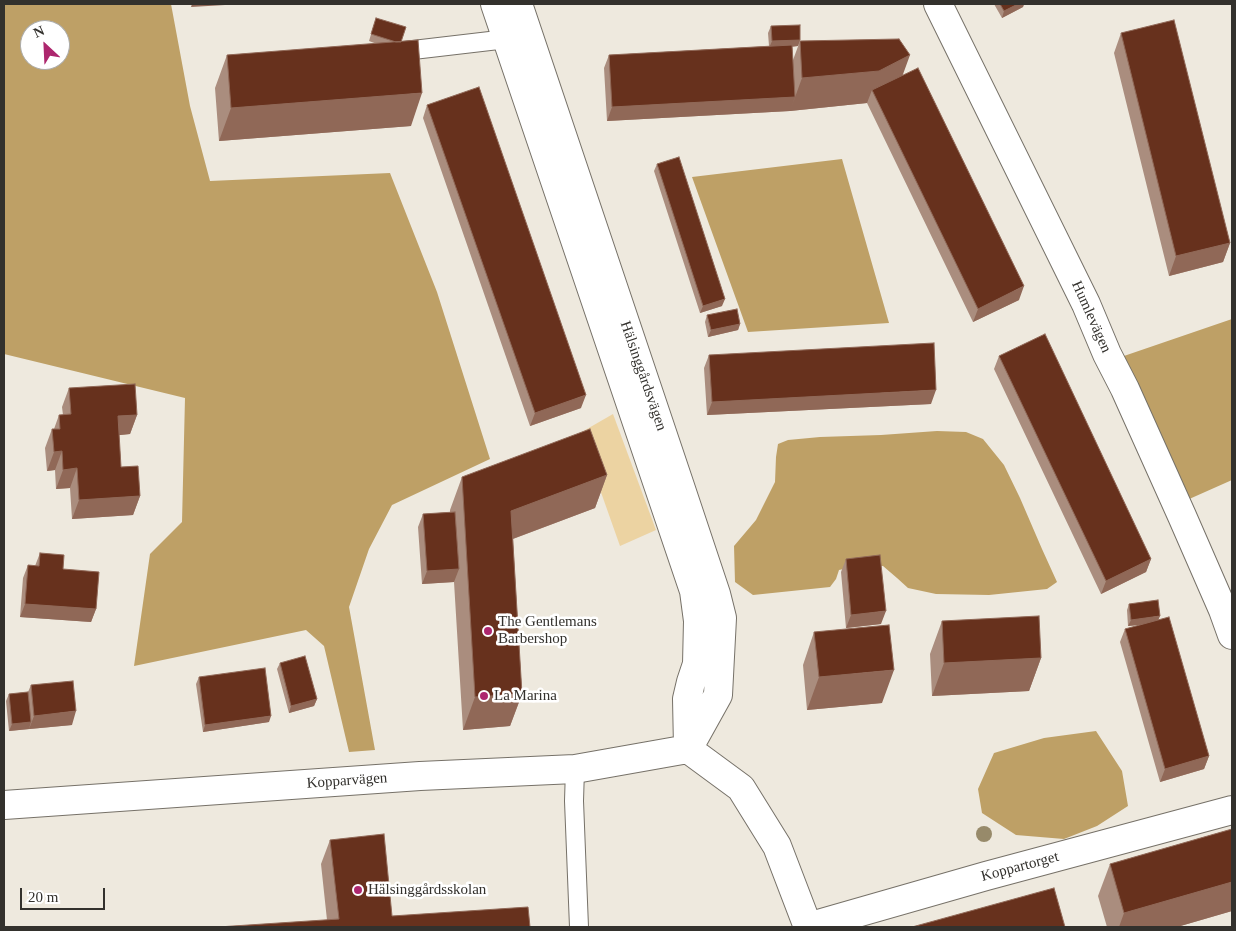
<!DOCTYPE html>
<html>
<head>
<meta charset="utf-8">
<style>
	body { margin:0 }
	#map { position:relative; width:1236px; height:931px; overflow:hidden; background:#eee9de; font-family:Georgia,serif }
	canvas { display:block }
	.frame { position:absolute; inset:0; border:5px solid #33312d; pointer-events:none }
	.north { position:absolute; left:20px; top:20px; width:50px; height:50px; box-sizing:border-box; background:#fff; border:1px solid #adadab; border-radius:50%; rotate:335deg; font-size:14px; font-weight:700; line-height:20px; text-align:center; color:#33312d }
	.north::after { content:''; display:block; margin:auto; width:18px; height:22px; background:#ad276e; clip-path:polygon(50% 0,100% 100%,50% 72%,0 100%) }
	.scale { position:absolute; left:20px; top:888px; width:85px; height:22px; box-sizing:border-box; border:2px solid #33312d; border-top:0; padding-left:6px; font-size:15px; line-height:18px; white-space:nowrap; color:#33312d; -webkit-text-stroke:4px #fff; paint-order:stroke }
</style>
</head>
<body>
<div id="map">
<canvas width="1236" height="931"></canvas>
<div class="frame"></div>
<div class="north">N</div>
<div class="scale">20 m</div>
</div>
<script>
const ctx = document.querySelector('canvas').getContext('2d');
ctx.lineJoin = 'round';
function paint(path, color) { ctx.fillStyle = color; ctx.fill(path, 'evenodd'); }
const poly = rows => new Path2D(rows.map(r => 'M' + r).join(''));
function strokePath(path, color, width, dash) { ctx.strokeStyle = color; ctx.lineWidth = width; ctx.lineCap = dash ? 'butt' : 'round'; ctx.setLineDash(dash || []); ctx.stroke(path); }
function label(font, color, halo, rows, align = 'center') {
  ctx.font = font + ' Georgia,serif'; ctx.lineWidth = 5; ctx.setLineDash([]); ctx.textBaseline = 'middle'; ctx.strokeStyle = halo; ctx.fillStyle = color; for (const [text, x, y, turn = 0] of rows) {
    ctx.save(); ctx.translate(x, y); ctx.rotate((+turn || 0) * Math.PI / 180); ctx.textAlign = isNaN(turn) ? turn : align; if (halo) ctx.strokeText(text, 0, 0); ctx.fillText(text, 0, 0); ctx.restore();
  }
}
paint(poly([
	[613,414,656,530,620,546,580,433]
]), '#ecd3a2');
paint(poly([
	[4,4,171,4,190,106,210,181,390,173,437,292,490,459,392,505,369,549,349,607,375,750,349,752,324,646,306,630,134,666,150,554,182,522,185,398,4,354],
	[30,30,60,30,60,60,30,60],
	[842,159,889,323,748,332,692,177],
	[1232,319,1232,480,1187,500,1121,357],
	[937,431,966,432,983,439,1004,465,1020,498,1042,549,1057,582,1047,589,989,595,936,594,908,588,897,578,883,566,861,565,839,570,836,579,830,587,753,595,735,582,734,546,756,520,775,482,776,457,778,444,788,440,820,437,881,435],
	[1096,731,1122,771,1128,806,1097,826,1064,839,1016,835,982,813,978,789,994,753,1044,738]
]), '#bea066');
const lane = poly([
	[396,52,507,39],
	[575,769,574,801,579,927]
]);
const street = poly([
	[938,4,1086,304,1107,354,1125,389,1182,516,1223,610,1232,635],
	[808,927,986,876,1232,810]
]);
const secondary = poly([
	[495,4,694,591,698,621,697,664,691,682,687,699,688,747],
	[518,4,680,486,716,594,722,618,718,695,688,749],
	[688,749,741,788,777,846,808,927],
	[4,805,420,776,575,769,688,749]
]);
strokePath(lane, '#767168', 20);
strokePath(street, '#767168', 30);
strokePath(secondary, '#767168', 30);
strokePath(lane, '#fff', 18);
strokePath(street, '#fff', 28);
strokePath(secondary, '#fff', 28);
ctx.fillStyle = '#978a6a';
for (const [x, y] of [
	[984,834]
]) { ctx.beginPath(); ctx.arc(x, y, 8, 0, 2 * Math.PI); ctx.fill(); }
paint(poly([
	[994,4,1024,4,1023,7,1002,18],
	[376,18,402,42,411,126,219,141,215,88,227,55,377,44,369,41],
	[771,26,800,40,798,46,792,47,793,60,800,41,903,75,1019,300,973,322,867,103,790,111,607,121,604,68,609,55,769,46,768,33],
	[1121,33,1230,243,1223,262,1169,276,1114,53],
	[427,105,581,408,530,426,423,118],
	[657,164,722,306,700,313,654,171],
	[707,315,740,324,738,330,708,337,705,322],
	[709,355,931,404,707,415,704,368],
	[999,356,1151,559,1146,572,1101,594,994,369],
	[69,388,137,415,130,434,119,435,121,467,140,496,133,515,72,519,70,488,56,489,55,470,47,471,45,448,52,429,54,429,59,415,63,415,62,407],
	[607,475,595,508,513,539,522,694,510,726,463,730,454,582,422,584,418,527,423,514,450,512,450,510,462,477],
	[40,553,63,569,96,609,91,622,20,617,23,578,28,565,35,566],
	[846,559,881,624,846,628,841,572],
	[1129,604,1159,620,1209,756,1204,769,1160,782,1120,642,1125,629,1140,625,1128,626,1127,610],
	[942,621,1041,658,1029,691,932,696,930,654],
	[814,632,882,703,807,710,803,665],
	[280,663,317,699,314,706,289,713,277,669],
	[199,677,269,722,203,732,196,684],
	[31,685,72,725,9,731,6,701,9,694,28,692],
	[1232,829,1232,911,1177,927,1107,927,1098,896,1110,864],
	[330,840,392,916,327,920,321,864]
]), '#aa8d7e');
paint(poly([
	[192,4,242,4,191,7],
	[1018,4,1024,4,1023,7,1002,18,1004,11],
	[800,40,798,46,769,48,772,41],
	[910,55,898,88,872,90,867,103,790,111,802,78],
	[422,93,411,126,219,141,231,108],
	[795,97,790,111,607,121,612,107],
	[1230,243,1223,262,1169,276,1176,256],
	[1024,286,1019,300,973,322,978,309],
	[725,299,722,306,700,313,703,306],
	[740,324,738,330,708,337,711,330],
	[936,390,931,404,707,415,712,402],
	[586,395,581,408,530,426,535,413],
	[137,415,130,434,111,436,118,416],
	[62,451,55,470,47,471,54,452],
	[77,468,70,488,56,489,63,470],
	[607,475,595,508,499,544,511,511],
	[140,496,133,515,72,519,79,500],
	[1151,559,1146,572,1101,594,1106,581],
	[459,569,454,582,422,584,427,571],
	[25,604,96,609,91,622,20,617],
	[886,611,881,624,846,628,851,615],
	[1160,616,1157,623,1128,626,1131,620],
	[1041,658,1029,691,932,696,944,663],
	[894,670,882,703,807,710,819,677],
	[522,694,510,726,463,730,475,697],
	[317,699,314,706,289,713,291,706],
	[76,711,72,725,29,729,34,716],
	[271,716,269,722,203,732,205,725],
	[31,722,29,729,9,731,12,724],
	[1209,756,1204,769,1160,782,1165,769],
	[1232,882,1232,911,1177,927,1119,927,1124,913]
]), '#906857');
const building = poly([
	[1000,4,1018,4,1004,11,1000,4],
	[376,18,406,27,401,42,396,42,371,34,376,18],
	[1174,20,1230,243,1176,256,1121,33,1174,20],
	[800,25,800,40,772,41,771,26,800,25],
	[899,39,910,55,879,71,802,78,800,41,899,39],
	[418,40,422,93,231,108,227,55,418,40],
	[792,45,795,97,612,107,609,55,792,45],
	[918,68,1024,286,978,309,872,90,918,68],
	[479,87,586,395,535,413,427,105,479,87],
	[679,157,725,299,703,306,657,164,679,157],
	[737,309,740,324,711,330,707,315,737,309],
	[1045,334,1151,559,1106,581,999,356,1045,334],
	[934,343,936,390,712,402,709,355,934,343],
	[135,384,137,415,118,416,121,467,138,466,140,496,79,500,77,468,63,470,62,451,54,452,52,429,60,429,59,415,71,414,69,388,135,384],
	[590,429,607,475,511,511,522,694,475,697,462,477,590,429],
	[455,512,459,569,427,571,423,514,455,512],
	[40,553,64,555,63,569,99,572,96,609,25,604,28,565,39,566,40,553],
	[880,555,886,611,851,615,846,559,880,555],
	[1158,600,1160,616,1131,620,1129,604,1158,600],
	[1039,616,1041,658,944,663,942,621,1039,616],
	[1169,617,1209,756,1165,769,1125,629,1169,617],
	[889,625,894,670,819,677,814,632,889,625],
	[305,656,317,699,291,706,280,663,305,656],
	[265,668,271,716,205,725,199,677,265,668],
	[73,681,76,711,34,716,31,685,73,681],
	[28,692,31,722,12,724,9,694,28,692],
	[1232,829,1232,882,1124,913,1110,864,1232,829],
	[384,834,392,916,528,907,530,927,218,927,339,919,330,840,384,834],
	[1054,888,1065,927,912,927,1054,888]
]);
paint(building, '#67311d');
strokePath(building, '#906857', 1);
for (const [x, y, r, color] of [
	[488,631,5,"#ad276e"],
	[484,696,5,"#ad276e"],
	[358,890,5,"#ad276e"]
]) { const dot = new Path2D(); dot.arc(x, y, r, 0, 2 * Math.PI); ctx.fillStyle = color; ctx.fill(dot); strokePath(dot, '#fff', 2); }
label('15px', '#33312d', '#fff', [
	["Humlevägen",1091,317,66],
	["Hälsinggårdsvägen",643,376,71],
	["Kopparvägen",347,781,-4],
	["Koppartorget",1020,867,-15]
]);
label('15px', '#33312d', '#fff', [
	["The Gentlemans",498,622],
	["Barbershop",498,639],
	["La Marina",494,696],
	["Hälsinggårdsskolan",368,890]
], 'left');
</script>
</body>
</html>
